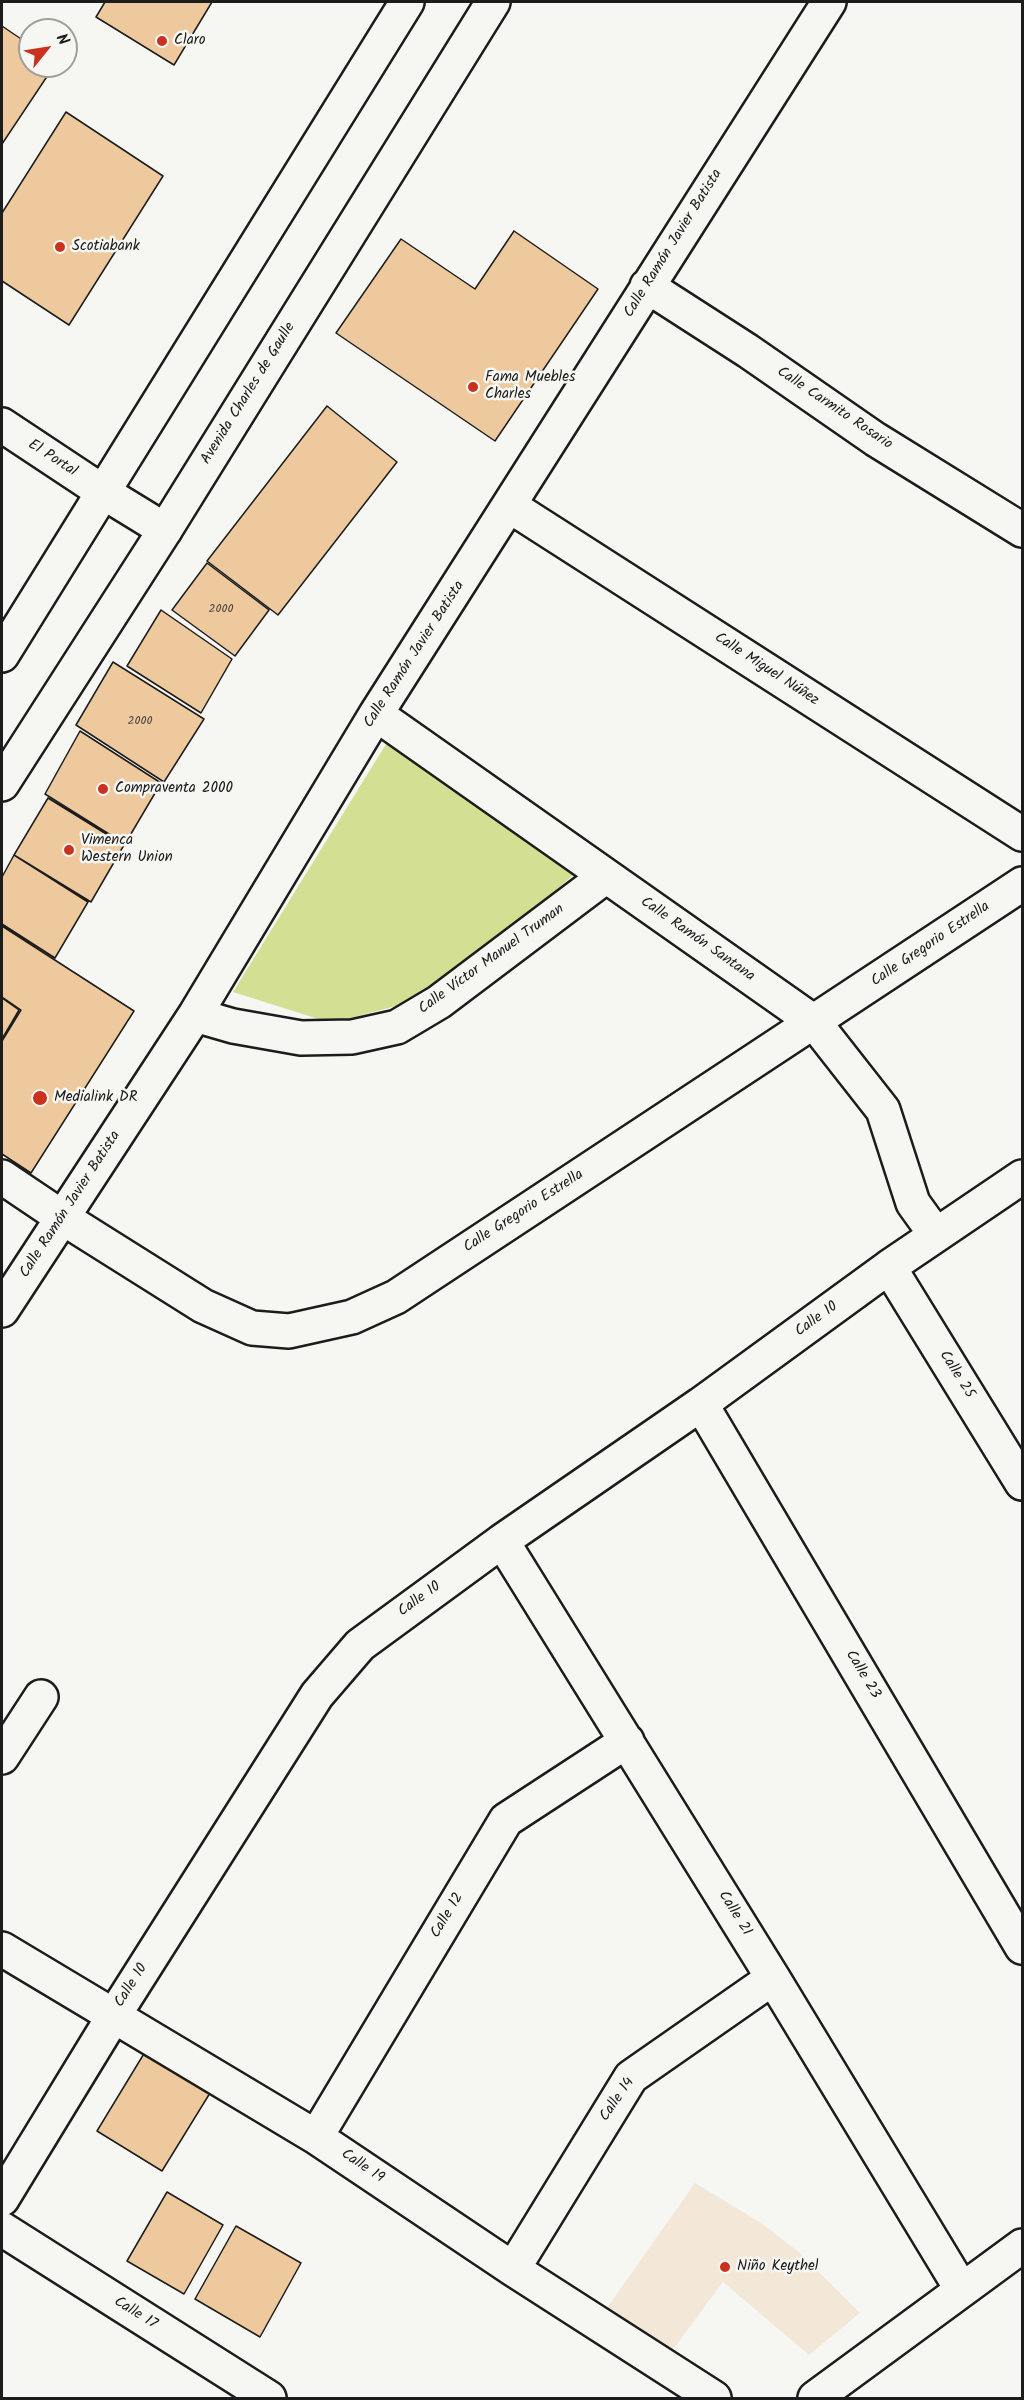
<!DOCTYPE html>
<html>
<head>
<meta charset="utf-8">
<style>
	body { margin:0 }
	#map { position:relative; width:1024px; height:2400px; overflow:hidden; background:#f6f6f2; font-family:Kalam,sans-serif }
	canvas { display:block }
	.frame { position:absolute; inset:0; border:3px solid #1c1c1c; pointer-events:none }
	.north { position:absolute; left:18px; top:18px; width:60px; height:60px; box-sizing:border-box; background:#f6f6f2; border:2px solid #9f9f9c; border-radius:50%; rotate:60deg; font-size:16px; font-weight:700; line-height:24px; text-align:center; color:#1c1c1c }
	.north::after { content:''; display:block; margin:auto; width:21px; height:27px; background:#c8321e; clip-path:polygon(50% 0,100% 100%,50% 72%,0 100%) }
</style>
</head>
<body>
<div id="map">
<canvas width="1024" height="2400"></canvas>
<div class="frame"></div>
<div class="north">N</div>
</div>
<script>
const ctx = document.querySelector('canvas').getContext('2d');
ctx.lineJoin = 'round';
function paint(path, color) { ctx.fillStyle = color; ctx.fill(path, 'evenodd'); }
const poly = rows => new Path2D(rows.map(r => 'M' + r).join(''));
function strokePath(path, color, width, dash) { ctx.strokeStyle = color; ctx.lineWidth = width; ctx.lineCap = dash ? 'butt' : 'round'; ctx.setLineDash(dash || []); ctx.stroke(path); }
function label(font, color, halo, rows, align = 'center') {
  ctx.font = font + ' Kalam,sans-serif'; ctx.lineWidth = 5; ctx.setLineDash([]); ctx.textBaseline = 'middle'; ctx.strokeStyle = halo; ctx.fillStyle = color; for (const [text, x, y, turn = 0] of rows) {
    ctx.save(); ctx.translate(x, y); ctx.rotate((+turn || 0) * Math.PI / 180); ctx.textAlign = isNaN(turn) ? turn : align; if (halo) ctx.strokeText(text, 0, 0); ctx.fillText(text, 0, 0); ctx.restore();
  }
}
paint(poly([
	[695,2183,761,2223,800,2253,860,2313,809,2355,723,2282,666,2359,602,2315]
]), '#f3e8d8');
paint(poly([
	[399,723,594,856,442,994,331,1023,233,992]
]), '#d3e093');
const building = poly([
	[105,2,212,2,174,65,96,17,105,2],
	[2,26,30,45,30,66,54,66,2,144,2,26],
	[66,112,163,176,69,325,2,281,2,213,66,112],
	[514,231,598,289,495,441,336,333,401,239,475,289,514,231],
	[327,406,397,462,278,615,207,561,327,406],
	[207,563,269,610,235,656,172,610,207,563],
	[161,610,232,659,201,713,127,666,161,610],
	[113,662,204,719,164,782,76,725,113,662],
	[80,731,161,783,125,844,45,794,80,731],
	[48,798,124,845,91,902,14,855,48,798],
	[14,855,88,902,55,958,2,924,2,877,14,855],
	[2,926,134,1011,31,1173,2,1154,2,1041,21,1010,2,997,2,926],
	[2,998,19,1010,2,1039,2,998],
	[145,2052,210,2093,162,2171,97,2131,145,2052],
	[167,2192,223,2225,184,2294,127,2261,167,2192],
	[236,2226,301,2263,260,2337,195,2299,236,2226]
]);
paint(building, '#edc99d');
strokePath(building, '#1c1c1c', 1.5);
const minor = poly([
	[647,286,748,351,875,439,1022,530],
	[2,425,103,492,165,530],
	[510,506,1022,834],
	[376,714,814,1022,883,1110,913,1203,936,1235],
	[195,1015,233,1026,301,1038,352,1037,397,1027,439,1002,606,876],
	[2,1177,63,1218,203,1306,252,1328,289,1331,352,1317,396,1297,1022,884],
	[889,1267,1022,1483],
	[2,1310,195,1015,376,714,829,2],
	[701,1404,1022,1947],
	[502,1541,773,1978,962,2290],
	[2,1757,41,1697],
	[2,1949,316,2137,513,2269,714,2398],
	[316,2137,506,1820,627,1741],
	[2,2199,113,2017,317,1695,360,1645,502,1541,701,1404,889,1267,1022,1177],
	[2,2229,269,2398],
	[513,2269,631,2077,773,1978],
	[815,2398,1022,2246]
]);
const major = poly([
	[2,655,407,2],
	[2,784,165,530,493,2]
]);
strokePath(minor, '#1c1c1c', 38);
strokePath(major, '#1c1c1c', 38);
strokePath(minor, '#f6f6f2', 33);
strokePath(major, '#f6f6f2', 33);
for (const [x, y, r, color] of [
	[162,41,6,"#c8321e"],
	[60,247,6,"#c8321e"],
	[473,387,6,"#c8321e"],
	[103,789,6,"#c8321e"],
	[69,850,6,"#c8321e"],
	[40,1098,8,"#c8321e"],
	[725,2267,6,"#c8321e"]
]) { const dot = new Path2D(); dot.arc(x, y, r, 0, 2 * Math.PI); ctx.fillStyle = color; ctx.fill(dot); strokePath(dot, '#f6f6f2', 2); }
label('12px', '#50473c', null, [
	["2000",221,610],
	["2000",140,722]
]);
label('15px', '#1c1c1c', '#f6f6f2', [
	["Claro",174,41],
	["Scotiabank",72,247],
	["Fama Muebles",485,378],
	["Charles",485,395],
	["Compraventa 2000",115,789],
	["Vimenca",81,841],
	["Western Union",81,858],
	["Medialink DR",54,1098],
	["Niño Keythel",737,2267]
], 'left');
label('15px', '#1c1c1c', '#f6f6f2', [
	["Calle Ramón Javier Batista",674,244,-58],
	["Avenida Charles de Gaulle",249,394,-58],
	["Calle Carmito Rosario",834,409,34],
	["El Portal",52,459,33],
	["Calle Ramón Javier Batista",415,655,-57],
	["Calle Miguel Núñez",766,670,33],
	["Calle Ramón Santana",697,940,35],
	["Calle Gregorio Estrella",931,945,-34],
	["Calle Víctor Manuel Truman",492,960,-36],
	["Calle Ramón Javier Batista",71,1205,-57],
	["Calle Gregorio Estrella",524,1212,-33],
	["Calle 10",817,1320,-36],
	["Calle 25",956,1375,58],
	["Calle 10",420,1600,-36],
	["Calle 23",862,1675,59],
	["Calle 21",734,1914,58],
	["Calle 12",448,1916,-59],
	["Calle 10",132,1986,-58],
	["Calle 14",618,2100,-56],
	["Calle 19",362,2167,34],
	["Calle 17",135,2314,32]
]);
</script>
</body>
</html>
